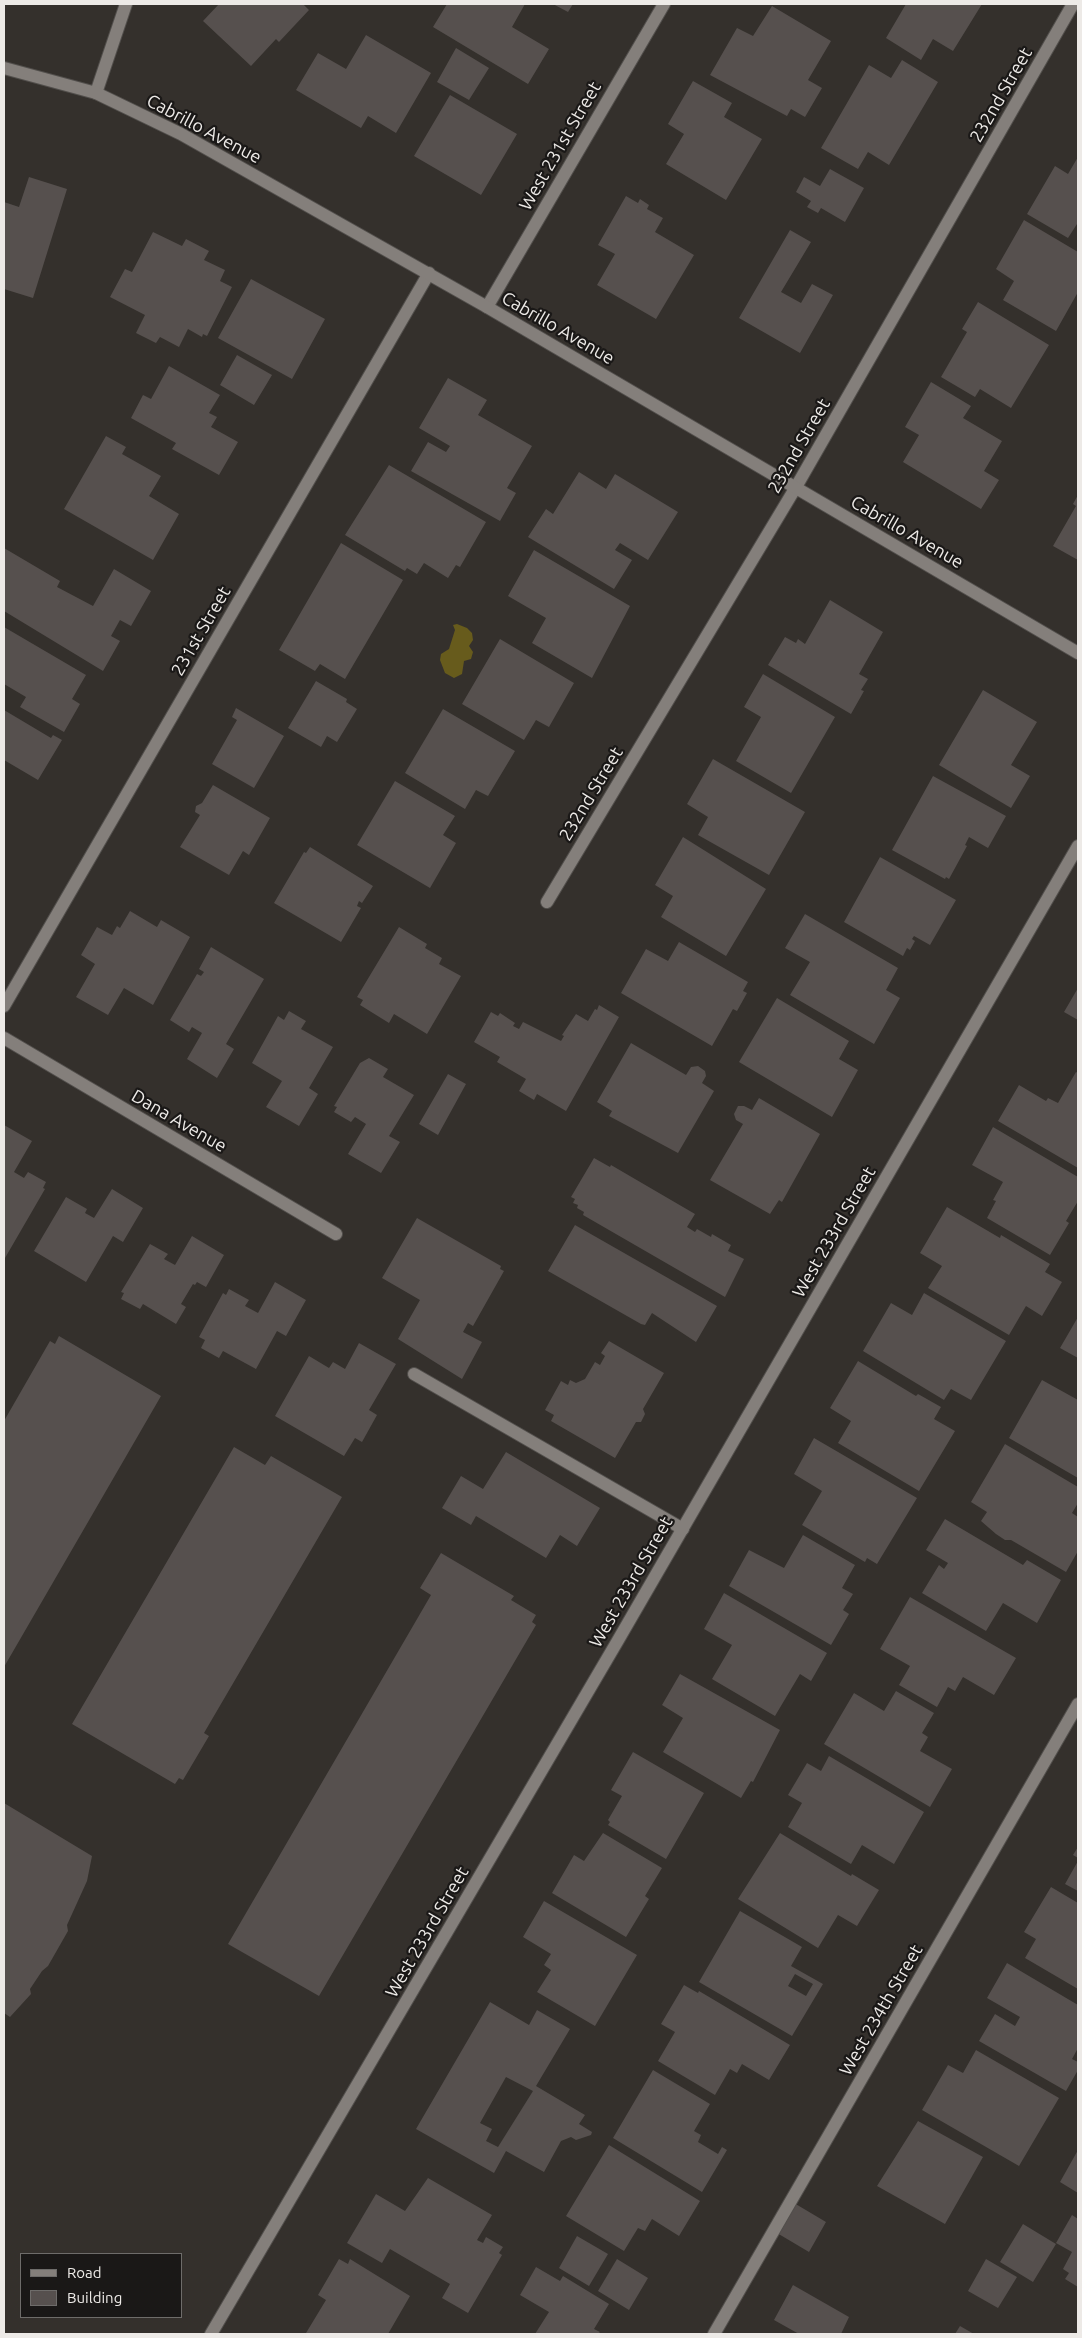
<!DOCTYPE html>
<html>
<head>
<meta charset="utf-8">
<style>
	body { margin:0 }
	#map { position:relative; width:1082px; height:2338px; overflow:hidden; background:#34302c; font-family:Ubuntu,sans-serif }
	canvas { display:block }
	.frame { position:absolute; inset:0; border:5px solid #edeae7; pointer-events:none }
	.legend { position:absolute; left:20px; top:2253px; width:162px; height:65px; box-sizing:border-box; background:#1a1817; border:1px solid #6e6c6a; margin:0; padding:6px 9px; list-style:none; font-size:15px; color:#edeae7 }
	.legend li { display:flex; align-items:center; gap:10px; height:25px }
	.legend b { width:25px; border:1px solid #6e6c6a }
</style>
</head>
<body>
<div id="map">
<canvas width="1082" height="2338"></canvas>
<div class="frame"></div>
<ul class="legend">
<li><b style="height:6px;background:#847f7b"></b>Road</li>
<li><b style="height:14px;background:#56504e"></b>Building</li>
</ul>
</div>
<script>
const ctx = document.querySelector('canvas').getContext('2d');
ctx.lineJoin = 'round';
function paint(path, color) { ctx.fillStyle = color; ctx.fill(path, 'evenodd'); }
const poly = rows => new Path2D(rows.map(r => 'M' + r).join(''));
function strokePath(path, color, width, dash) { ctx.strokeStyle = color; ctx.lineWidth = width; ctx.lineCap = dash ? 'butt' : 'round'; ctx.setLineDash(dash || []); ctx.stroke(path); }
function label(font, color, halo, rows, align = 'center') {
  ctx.font = font + ' Ubuntu,sans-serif'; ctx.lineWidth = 4.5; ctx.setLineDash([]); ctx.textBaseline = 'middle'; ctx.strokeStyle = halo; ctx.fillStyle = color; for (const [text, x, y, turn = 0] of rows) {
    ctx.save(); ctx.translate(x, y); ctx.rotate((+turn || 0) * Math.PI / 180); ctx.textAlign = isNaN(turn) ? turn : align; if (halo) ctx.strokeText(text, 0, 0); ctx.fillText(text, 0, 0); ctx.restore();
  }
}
paint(poly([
	[457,624,467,628,472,633,473,640,469,646,473,652,471,659,464,661,462,674,454,678,445,673,440,660,441,654,449,649,455,630,453,625]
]), '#675b1c');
paint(poly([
	[219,4,303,4,309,10,279,42,276,39,251,66,203,21],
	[447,4,525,4,512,27,549,49,528,84,433,27],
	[553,4,573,4,568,12],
	[906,4,982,4,953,51,933,39,921,60,886,38],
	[772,6,831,41,808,80,822,88,805,117,791,109,787,116,710,75,737,28,753,36],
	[366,35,431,73,396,133,368,116,361,128,296,90,318,53,346,69],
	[456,48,489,68,469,100,437,82],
	[902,60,938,82,889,165,868,152,858,169,821,148,869,65,891,78],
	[693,81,732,103,724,117,762,139,726,200,666,164,684,134,668,124],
	[450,95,517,134,481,195,414,156],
	[1078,157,1078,224,1077,224,1068,238,1027,214,1055,166,1068,174],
	[830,169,864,188,845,222,821,208,818,213,807,207,811,201,796,192,804,177,820,186],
	[29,177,67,189,33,298,4,289,4,202,19,207],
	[626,196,638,203,640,199,649,205,647,209,663,218,655,232,694,255,656,319,597,285,615,254,598,245],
	[1024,220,1078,252,1078,292,1056,331,1003,300,1014,281,996,269],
	[790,230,811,242,781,292,801,303,812,284,833,295,800,353,739,318],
	[153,232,182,246,186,239,209,251,204,260,225,270,220,281,232,287,207,336,203,334,202,337,188,329,179,347,160,337,156,343,136,333,145,315,110,297,125,269,132,272],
	[251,279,325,319,292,379,218,338],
	[978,302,1049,345,1011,408,980,389,975,397,941,377,967,332,962,329],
	[237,355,272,375,254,405,220,385],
	[169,366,220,395,209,413,217,417,211,427,238,442,219,475,172,449,176,443,131,418,143,395,151,399],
	[448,378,487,400,478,415,532,446,507,488,516,493,500,521,411,471,428,442,446,452,450,446,419,428],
	[931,382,971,406,963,418,1002,441,984,471,999,480,981,509,903,462,919,435,905,427],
	[106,436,126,447,122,454,161,476,149,496,179,514,153,560,64,509],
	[389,465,486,522,460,567,456,565,448,578,424,563,417,574,407,568,405,571,345,535],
	[579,472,606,489,615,474,678,512,648,560,620,543,615,550,632,560,614,589,528,537,546,509,553,514],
	[1078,495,1078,560,1053,546,1076,506,1073,504],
	[341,543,403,580,345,679,320,664,315,671,279,650],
	[4,548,60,581,57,587,93,606,114,569,151,591,131,626,120,620,111,636,120,641,103,671,4,611],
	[534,550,630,606,592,678,532,643,546,618,508,596],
	[830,600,883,632,859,674,868,679,861,690,864,691,851,714,768,665,785,637,796,643,798,639,805,644],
	[4,627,86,675,72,699,80,704,64,732,20,707,26,697,4,684],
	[500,639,574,683,549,727,536,720,524,740,462,704],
	[763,674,835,717,791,793,736,761,761,717,744,707],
	[316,681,347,699,346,702,357,709,337,742,327,736,321,747,288,728],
	[983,690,1037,722,1011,765,1030,776,1011,808,939,765],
	[236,708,284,736,254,788,212,764,237,720,232,717],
	[443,709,515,751,488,796,476,790,465,809,405,773],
	[4,710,51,738,53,735,62,740,38,780,4,760],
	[713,759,805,812,769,875,698,835,708,817,687,804],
	[933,776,1006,816,988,848,969,837,965,845,967,846,949,879,946,877,945,879,892,850],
	[395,781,455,816,443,835,456,843,430,888,357,845],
	[213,785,270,818,249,855,243,851,229,875,180,847,200,815,195,812,196,806,202,803],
	[683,837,766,889,726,956,661,917,673,896,655,885],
	[310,847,373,886,362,903,359,901,357,906,361,908,341,942,274,903,304,852,306,853],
	[880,857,956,900,930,945,914,936,912,939,915,941,910,950,907,948,903,956,844,922],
	[130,911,157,927,161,920,190,937,153,1005,124,988,108,1015,76,997,95,964,81,955,97,927,112,935,117,926,120,928],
	[805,914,898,968,886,990,900,998,874,1044,790,995,810,962,785,948],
	[399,927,427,944,425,948,442,958,439,964,461,976,427,1034,394,1014,389,1023,360,1005,363,1000,357,997],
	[679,942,748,982,743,991,747,993,737,1011,733,1009,712,1046,621,993,646,949,668,961],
	[211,947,264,979,226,1044,234,1049,217,1078,187,1059,202,1033,192,1027,189,1032,170,1020,197,974,201,976,204,972,199,969],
	[1078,988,1078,1020,1064,1012],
	[777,998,849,1041,839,1059,858,1070,832,1117,739,1062],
	[599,1005,619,1017,566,1111,537,1094,534,1100,519,1091,526,1079,497,1062,500,1057,474,1042,491,1012,498,1016,500,1013,515,1023,513,1026,519,1029,523,1022,561,1041,564,1036,562,1035,576,1014,588,1021,595,1009,597,1010],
	[289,1011,306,1021,301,1029,333,1047,309,1088,318,1094,299,1126,266,1107,282,1081,252,1063,278,1016,284,1020],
	[631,1043,686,1075,691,1067,698,1066,705,1071,706,1076,702,1083,714,1091,678,1153,609,1116,612,1111,597,1102],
	[369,1058,388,1069,383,1077,414,1095,389,1136,400,1142,381,1173,348,1154,366,1124,355,1117,351,1122,334,1112,337,1107,334,1106,360,1063],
	[1076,1072,1078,1073,1078,1168,998,1121,1019,1085,1046,1101,1048,1098,1058,1103],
	[448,1074,466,1084,438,1135,419,1124],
	[759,1098,820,1134,782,1202,779,1200,770,1214,710,1180,743,1124,736,1120,734,1114,738,1106,744,1106,752,1110],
	[4,1125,32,1141,14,1172,24,1178,28,1172,46,1182,43,1188,45,1189,5,1258],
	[993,1127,1078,1177,1078,1201,1066,1221,1069,1223,1050,1255,987,1218,996,1201,993,1200,1003,1182,972,1165],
	[594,1158,610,1167,611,1165,695,1214,687,1227,695,1232,697,1229,711,1237,712,1234,731,1245,728,1251,744,1259,725,1297,583,1215,584,1212,577,1208,578,1205,573,1203,575,1199,571,1197],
	[112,1189,143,1208,123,1242,113,1236,86,1282,34,1251,66,1197,87,1209,85,1213,94,1218],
	[947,1207,1000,1238,1001,1235,1050,1264,1045,1272,1062,1282,1042,1316,1026,1306,1009,1335,928,1288,942,1266,920,1253],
	[417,1218,501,1266,500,1269,504,1271,473,1326,468,1323,463,1332,482,1342,462,1379,398,1339,420,1300,382,1278],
	[575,1225,717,1306,696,1342,652,1313,645,1325,641,1324,548,1271],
	[192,1236,224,1255,206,1287,197,1282,195,1285,193,1284,181,1304,186,1307,176,1324,143,1304,140,1309,121,1299,124,1293,121,1292,150,1244,168,1254,164,1259,175,1265],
	[275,1282,306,1300,286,1336,277,1331,256,1369,223,1351,219,1358,201,1348,205,1340,199,1337,223,1293,226,1295,229,1289,249,1300,245,1306,258,1313],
	[924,1293,1006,1341,971,1400,951,1389,944,1400,863,1351,891,1303,912,1315],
	[1078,1317,1078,1358,1060,1348],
	[59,1336,161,1396,4,1667,4,1421,50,1341,55,1344],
	[609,1341,664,1373,643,1409,645,1414,641,1422,636,1422,615,1458,551,1421,554,1415,545,1410,561,1381,568,1385,570,1380,576,1383,585,1379,595,1362,600,1365,605,1356,601,1353],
	[359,1343,396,1364,369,1410,377,1415,362,1442,355,1438,344,1456,275,1416,309,1356,329,1368,333,1362,345,1369],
	[858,1361,916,1396,918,1394,941,1407,934,1419,955,1431,919,1491,838,1443,851,1421,830,1408],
	[1042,1380,1078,1400,1078,1478,1009,1438],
	[814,1438,917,1498,877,1564,867,1558,865,1562,802,1525,822,1491,794,1474],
	[1005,1444,1078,1487,1078,1503,1072,1513,1078,1517,1078,1551,1066,1572,1011,1540,1005,1540,996,1534,981,1521,987,1512,971,1502],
	[234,1447,265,1465,271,1456,342,1497,204,1733,209,1736,183,1780,179,1778,175,1784,72,1724],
	[506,1452,600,1508,577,1546,560,1535,546,1558,476,1516,471,1525,442,1508,461,1476,483,1489],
	[945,1519,1023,1565,1027,1560,1061,1580,1037,1623,1003,1603,986,1631,922,1593,939,1565,944,1569,948,1563,926,1550],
	[803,1535,855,1565,842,1588,853,1594,843,1610,849,1614,831,1645,729,1586,749,1550,784,1568],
	[441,1553,514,1596,511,1600,536,1615,532,1622,536,1625,319,1996,228,1944,431,1595,420,1588],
	[724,1593,827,1653,811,1681,800,1674,775,1716,712,1679,732,1645,704,1629],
	[910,1597,1016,1658,994,1695,963,1677,955,1691,948,1687,937,1707,899,1685,910,1666,880,1649],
	[680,1674,780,1730,753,1782,751,1781,741,1798,663,1752,683,1718,662,1705],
	[896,1691,934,1713,922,1733,928,1737,920,1751,952,1769,930,1807,824,1744,854,1693,884,1711],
	[633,1752,704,1793,666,1859,608,1825,610,1822,608,1820,622,1796,611,1790],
	[829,1756,924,1812,894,1864,862,1845,851,1864,788,1827,802,1803,788,1795,807,1763,821,1771],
	[4,1803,92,1856,87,1881,67,1925,68,1931,48,1966,42,1971,30,1989,31,1994,10,2017,4,2013],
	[603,1833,662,1868,645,1896,649,1899,626,1937,552,1893,574,1855,584,1861],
	[780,1833,851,1876,852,1874,879,1890,857,1926,838,1915,818,1948,738,1899],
	[1078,1847,1078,1858,1073,1855],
	[1078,1861,1078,1891,1065,1884],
	[1051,1887,1078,1903,1078,1989,1025,1958,1036,1939,1024,1932],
	[544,1901,637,1955,595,2026,537,1992,551,1970,544,1965,551,1954,523,1937],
	[740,1911,802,1947,791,1966,823,1984,792,2036,699,1982],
	[795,1974,813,1984,806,1996,788,1986],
	[1007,1963,1078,2005,1078,2048,1072,2059,1078,2062,1078,2070,1066,2091,979,2041,995,2014,1015,2026,1020,2017,987,1998],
	[684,1985,698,1993,699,1991,790,2045,769,2080,742,2064,737,2073,730,2069,715,2095,658,2061,675,2032,661,2024],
	[490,2002,529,2025,537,2010,570,2029,536,2086,585,2115,579,2124,592,2132,591,2135,576,2140,571,2137,561,2141,544,2172,506,2151,494,2173,416,2129],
	[506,2077,533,2091,498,2147,486,2141,492,2129,480,2123],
	[976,2050,1059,2098,1019,2166,922,2110,948,2065,963,2073],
	[653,2070,710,2104,694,2131,701,2135,698,2142,718,2154,722,2147,727,2150,702,2192,613,2138],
	[918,2121,983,2157,945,2224,877,2186],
	[609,2145,700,2201,679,2236,652,2219,645,2231,638,2228,624,2251,566,2216],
	[1078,2150,1078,2193,1060,2182],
	[428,2178,492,2215,477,2240,483,2243,486,2237,503,2247,499,2253,502,2255,468,2313,442,2298,450,2284,390,2249,382,2263,347,2243,376,2194,405,2211],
	[794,2203,826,2222,809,2252,777,2233],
	[1072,2215,1078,2219,1078,2287,1065,2279,1069,2273,1063,2269,1072,2252,1056,2243],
	[1023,2224,1056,2244,1033,2282,1000,2262],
	[577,2236,608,2254,589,2286,559,2268],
	[339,2259,348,2264,350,2259,410,2296,388,2334,306,2333,326,2300,318,2295],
	[617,2259,648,2278,629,2310,598,2291],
	[986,2259,1017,2277,998,2308,968,2291],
	[536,2267,560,2281,563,2276,609,2304,594,2329,600,2332,598,2334,535,2334,549,2312,520,2295],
	[793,2285,849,2317,841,2334,799,2334,774,2320],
	[960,2326,974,2334,955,2334]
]), '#56504e');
const service = poly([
	[414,1374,683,1529]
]);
const minor = poly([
	[96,93,126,4],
	[487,307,664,4],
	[547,902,796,487,1073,4],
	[4,1006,429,273],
	[4,1038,336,1234],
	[211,2334,617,1642,1078,846],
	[714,2334,1078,1704]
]);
const tertiary = poly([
	[4,68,96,93,181,134,487,307,1078,653]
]);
strokePath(service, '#524f4c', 14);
strokePath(minor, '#524f4c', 14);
strokePath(tertiary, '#524f4c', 14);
strokePath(service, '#847f7b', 12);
strokePath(minor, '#847f7b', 12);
strokePath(tertiary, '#847f7b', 12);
label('18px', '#edeae7', '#1a1817', [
	["232nd Street",1001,95,-60],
	["Cabrillo Avenue",204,129,28],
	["West 231st Street",560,146,-60],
	["Cabrillo Avenue",558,328,30],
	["232nd Street",799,446,-60],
	["Cabrillo Avenue",907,532,30],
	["231st Street",201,631,-60],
	["232nd Street",591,794,-59],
	["Dana Avenue",179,1121,30],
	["West 233rd Street",834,1232,-60],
	["West 233rd Street",631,1582,-60],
	["West 233rd Street",427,1932,-60],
	["West 234th Street",881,2010,-60]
]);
</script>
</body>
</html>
